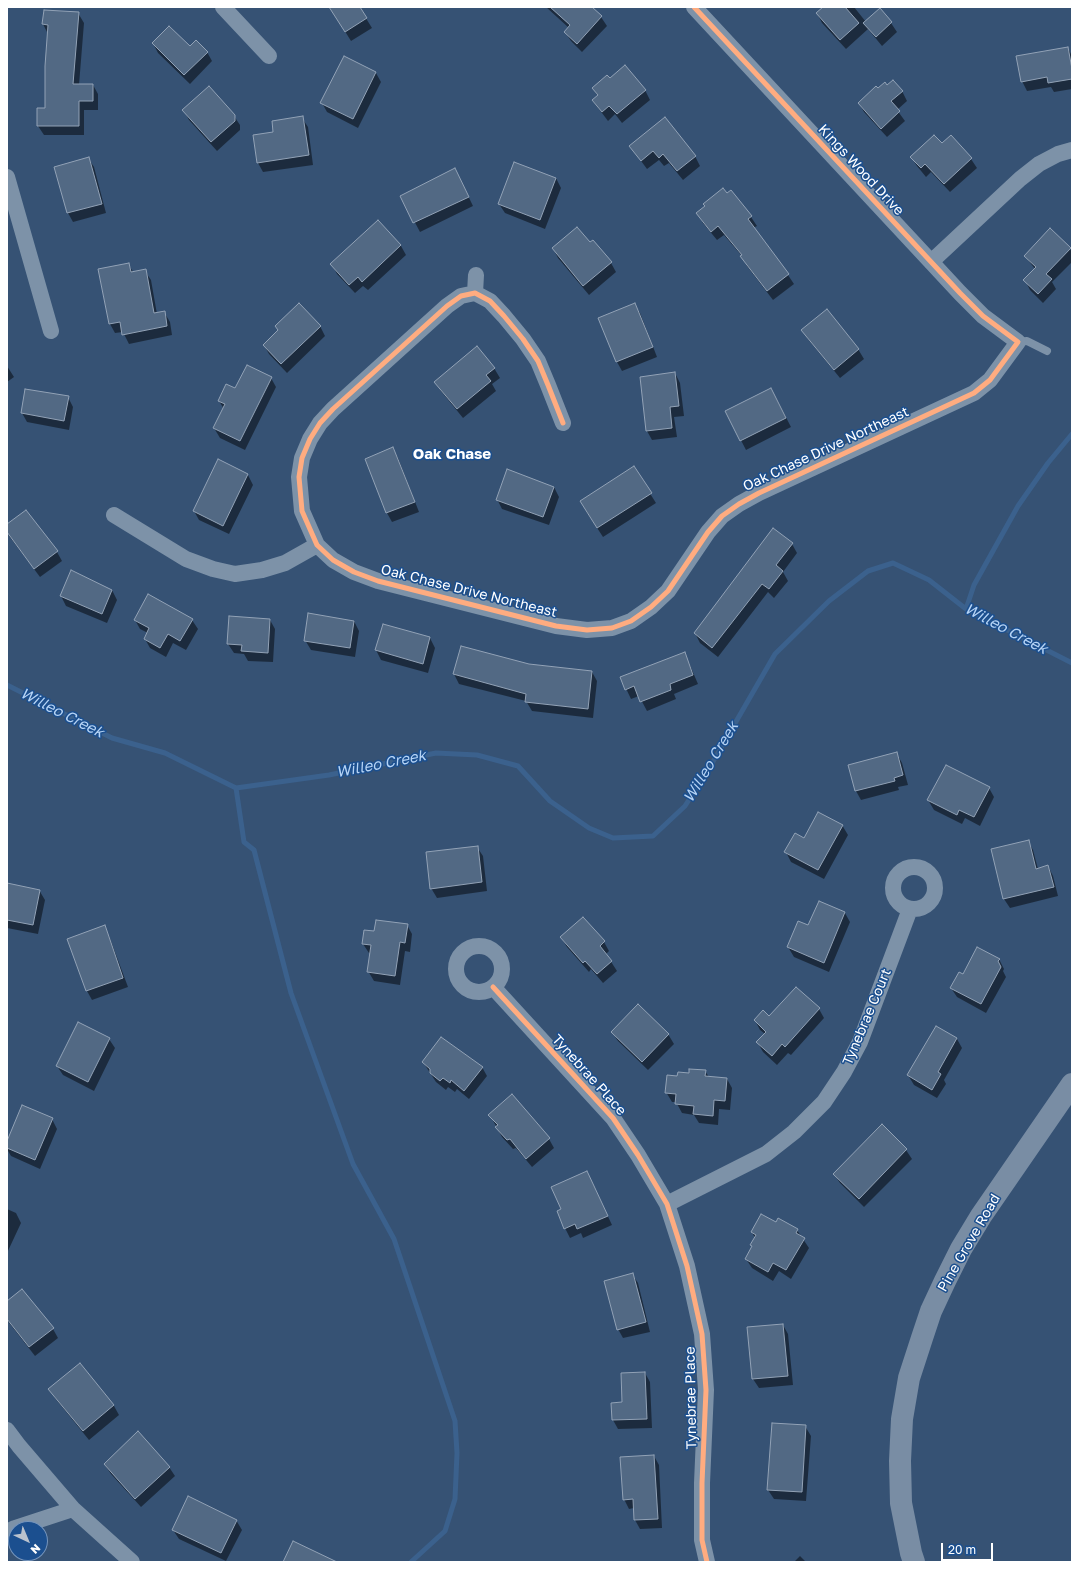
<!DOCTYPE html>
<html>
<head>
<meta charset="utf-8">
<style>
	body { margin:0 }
	#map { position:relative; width:1079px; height:1569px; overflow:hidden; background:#365274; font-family:"Golos Text",sans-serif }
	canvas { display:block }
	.frame { position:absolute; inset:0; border:8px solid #fff; pointer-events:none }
	.north { position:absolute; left:8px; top:1521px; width:40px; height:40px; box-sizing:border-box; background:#1b4f8f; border:1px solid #7695bc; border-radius:50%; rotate:136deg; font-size:11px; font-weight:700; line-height:16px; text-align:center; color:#fff }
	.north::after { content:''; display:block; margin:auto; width:14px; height:18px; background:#b9c2ce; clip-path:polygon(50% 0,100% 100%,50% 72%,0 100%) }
	.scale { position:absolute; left:941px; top:1543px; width:52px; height:18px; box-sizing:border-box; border:2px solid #fff; border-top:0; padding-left:5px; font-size:12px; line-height:14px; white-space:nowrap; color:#fff; -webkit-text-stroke:3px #1b4f8f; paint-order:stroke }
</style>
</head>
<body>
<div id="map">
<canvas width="1079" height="1569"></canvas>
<div class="frame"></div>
<div class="north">N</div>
<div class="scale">20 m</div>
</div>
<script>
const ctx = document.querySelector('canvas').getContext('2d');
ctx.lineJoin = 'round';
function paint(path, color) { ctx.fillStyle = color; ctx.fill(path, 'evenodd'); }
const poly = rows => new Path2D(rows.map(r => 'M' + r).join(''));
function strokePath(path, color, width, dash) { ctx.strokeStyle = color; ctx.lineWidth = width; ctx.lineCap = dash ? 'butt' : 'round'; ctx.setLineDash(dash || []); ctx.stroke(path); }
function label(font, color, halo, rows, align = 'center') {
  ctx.font = font + ' "Golos Text",sans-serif'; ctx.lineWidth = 3; ctx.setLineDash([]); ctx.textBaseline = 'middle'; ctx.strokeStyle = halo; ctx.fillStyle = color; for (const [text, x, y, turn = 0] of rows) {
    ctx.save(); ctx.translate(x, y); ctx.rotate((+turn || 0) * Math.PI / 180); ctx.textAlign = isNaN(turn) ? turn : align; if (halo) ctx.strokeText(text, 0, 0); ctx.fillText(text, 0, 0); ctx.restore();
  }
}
paint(poly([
	[330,7,359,7,372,28,351,41],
	[546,7,591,7,601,17,607,26,582,52,571,41,565,32,569,28],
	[824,7,854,7,866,22,880,10,891,23,897,32,882,46,868,29,846,49,822,23,817,13],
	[44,11,78,13,84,23,79,85,93,85,98,94,98,110,84,110,84,135,44,135,38,126,46,109,48,34,43,24],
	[153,43,190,48,207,52,212,61,190,84,158,53],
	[1068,48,1072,56,1072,89,1054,92,1051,87,1027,91,1022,81],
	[376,73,381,82,358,128,327,112,322,103],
	[610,79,645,90,650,100,622,123,615,114,608,121,593,101,598,96,593,88],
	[887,86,902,91,907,101,897,110,905,121,887,137,864,112,859,103,878,89],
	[184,110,234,116,240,125,240,130,217,151,189,120],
	[302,118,308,127,313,165,263,172,258,163,254,136,274,133],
	[951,136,971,159,977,168,950,192,931,172,926,177,917,166,911,157,941,145],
	[630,146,695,156,700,166,683,180,669,163,664,166,659,160,647,169],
	[88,158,94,167,106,213,73,222,68,213,55,167],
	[556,178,561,188,545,229,505,213,499,204],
	[460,179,473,206,420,232,401,196],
	[706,207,751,217,757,226,753,228,788,275,794,284,773,300,747,266,742,256,724,235,717,240,703,223,698,213],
	[378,221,401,246,406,255,368,290,363,286,355,293,337,274,332,264],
	[593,241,611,263,616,272,589,295,558,258,553,248,590,244],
	[1070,249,1072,252,1072,262,1052,282,1056,289,1043,303,1030,290,1025,280,1035,269,1025,256],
	[128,264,134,273,145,271,151,280,157,314,164,312,170,322,172,335,129,344,123,332,115,333,110,324,99,270],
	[634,304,640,313,657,357,622,371,617,362],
	[320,326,325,336,287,373,269,354,264,345],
	[803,330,858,349,864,359,840,378,808,339],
	[7,366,14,377,7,382],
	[494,368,500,378,492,384,496,391,463,418,441,391,435,382],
	[675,373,680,383,684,416,674,417,677,437,652,440,647,431],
	[271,378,276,387,245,450,220,438,214,428,224,409,219,401,236,390],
	[68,397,73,407,69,430,27,422,22,413],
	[776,398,791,427,746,450,726,411],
	[393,449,398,458,419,512,392,522,387,513,366,459],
	[219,461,248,475,253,485,229,534,199,520,194,511],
	[634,468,656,503,603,537,586,511],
	[554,487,559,497,549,525,502,509,497,499],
	[7,526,57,552,62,561,40,577,10,537,7,532],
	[792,544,797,553,783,572,788,581,774,598,768,592,718,657,700,643,695,633],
	[112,590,117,600,107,623,66,606,61,596],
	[230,617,270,620,275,629,273,662,248,661,244,654,234,653,228,644],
	[135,620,192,620,198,629,186,650,173,643,166,657,150,648,145,639,148,633,140,629],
	[354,621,359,631,355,657,311,650,305,640],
	[383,625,430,638,435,648,428,673,381,660,376,650],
	[684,653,689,663,698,684,674,694,676,699,647,711,639,696,631,699,621,678],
	[528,665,592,672,597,681,593,718,532,711,526,701,459,684,454,674],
	[897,754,902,763,908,785,898,787,899,790,861,800,856,791,849,766],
	[989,788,994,797,980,826,965,818,962,824,934,810,928,800],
	[842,825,848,835,824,879,791,862,786,852,804,839],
	[1028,841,1033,850,1038,869,1048,866,1053,876,1058,896,1010,908,1004,899],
	[477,847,483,856,487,891,437,898,431,888],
	[7,884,39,890,45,900,38,934,7,928],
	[819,902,845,913,850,922,829,972,794,957,788,947,809,926],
	[407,925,412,934,410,952,405,951,400,985,374,981,368,971,371,953,369,953,363,944,375,932],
	[104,927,109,936,128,987,92,1000,87,991],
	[561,937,604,942,609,951,606,954,617,971,603,983,591,969,589,972,567,947],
	[999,959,1004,969,1003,971,1006,977,986,1013,957,997,951,988,963,975],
	[819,1009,824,1018,791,1055,788,1053,777,1065,763,1052,758,1043,765,1034,760,1030,755,1020],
	[936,1027,957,1039,962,1048,944,1080,946,1084,937,1098,914,1085,908,1075],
	[612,1032,668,1034,674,1044,648,1070,618,1041],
	[109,1039,115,1048,94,1091,63,1075,57,1066],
	[423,1062,482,1067,487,1076,469,1099,457,1089,455,1092,448,1087,446,1090,436,1082],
	[705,1071,709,1077,727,1079,732,1088,730,1110,719,1109,718,1125,699,1123,694,1115,682,1113,676,1102,672,1102,666,1092,678,1077],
	[490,1115,549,1139,554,1148,532,1167,516,1148,513,1149,502,1137],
	[52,1119,57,1129,40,1169,11,1156,7,1149,7,1143],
	[906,1150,912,1159,864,1207,840,1183,834,1174],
	[587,1172,612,1225,583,1238,581,1233,570,1238,565,1228,562,1210],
	[7,1209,16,1213,21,1223,7,1253],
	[797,1230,809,1248,791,1279,779,1271,773,1281,752,1268,746,1259,753,1248,751,1245,755,1238,752,1232],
	[632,1274,638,1283,650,1332,623,1338,618,1329],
	[7,1302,53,1329,58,1338,35,1356,7,1320],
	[783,1325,788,1334,793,1385,759,1388,753,1379,748,1328],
	[80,1364,114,1406,119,1415,89,1440,55,1398,50,1389],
	[645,1373,650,1382,652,1428,618,1429,613,1420],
	[805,1426,811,1436,806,1501,774,1499,768,1490],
	[654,1456,659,1465,662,1528,640,1529,635,1520,634,1508,629,1509,624,1499],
	[105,1465,169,1467,175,1476,141,1507,111,1474],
	[236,1520,242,1530,226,1561,179,1539,173,1530],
	[800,1556,806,1562,794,1562]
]), '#0007');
strokePath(poly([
	[966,609,974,585,1018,506,1048,463,1072,434],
	[7,685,112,738,165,753,236,788,329,775,436,753,477,755,518,766,550,801,589,828,613,838,653,836,685,806,711,765,775,654,829,601,868,571,893,563,929,580,966,609,1072,663],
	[236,788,244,842,254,850,291,993,353,1164,394,1239,455,1421,457,1453,455,1499,445,1531,411,1562]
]), '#3b618d', 5);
const building = poly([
	[329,7,360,7,367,18,345,32,329,7],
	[550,7,592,7,602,16,577,44,564,32,570,25,550,7],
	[823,7,845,7,859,23,840,40,816,13,823,7],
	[880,8,892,22,876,37,863,23,880,8],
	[44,10,79,12,73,84,93,84,93,101,79,101,79,126,37,126,37,108,45,108,45,66,48,25,42,24,44,10],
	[169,26,190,46,196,40,208,52,184,75,152,43,169,26],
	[1068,47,1072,69,1072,79,1048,83,1047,77,1021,82,1016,56,1068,47],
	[344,56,376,72,353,119,320,103,344,56],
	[625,65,646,90,617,114,609,106,602,112,592,100,598,95,592,88,607,75,610,78,625,65],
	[893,80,903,91,891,101,900,111,881,129,858,103,876,86,878,88,885,82,887,85,893,80],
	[209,86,235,115,235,121,211,142,182,110,209,86],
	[303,116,309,155,257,163,253,135,273,132,272,121,303,116],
	[665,117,696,156,677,171,663,154,659,158,653,151,641,161,629,146,665,117],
	[934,135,942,143,951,135,972,158,944,184,925,164,921,168,910,157,934,135],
	[89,157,102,204,67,213,54,167,89,157],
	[514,162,556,178,540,220,498,204,514,162],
	[455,168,469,197,413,223,400,196,455,168],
	[723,188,727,193,731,190,752,216,748,219,789,274,767,291,740,256,742,255,718,226,711,232,696,213,705,206,703,204,723,188],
	[378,220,401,245,362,282,358,277,349,285,330,264,378,220],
	[577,227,590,242,593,240,612,262,583,286,552,248,577,227],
	[1050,228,1071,248,1046,274,1052,279,1038,294,1023,280,1036,267,1024,256,1050,228],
	[129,263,131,272,146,269,154,313,165,311,167,326,122,335,120,322,109,324,98,269,129,263],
	[299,303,321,326,281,364,263,345,278,330,275,326,299,303],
	[635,303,653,347,616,362,598,318,635,303],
	[827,309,859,349,834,370,801,330,827,309],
	[477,346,495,368,486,375,491,381,457,409,434,382,477,346],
	[247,365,272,377,240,441,213,428,225,404,218,401,226,384,235,388,247,365],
	[675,372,679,406,670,407,672,428,646,431,640,377,675,372],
	[771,388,786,418,740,441,725,411,771,388],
	[25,389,69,396,64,421,21,413,25,389],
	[393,447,415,502,386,513,365,459,393,447],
	[218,459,248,474,223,526,193,511,218,459],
	[634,466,652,493,597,528,580,501,634,466],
	[507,469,554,487,543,517,496,500,507,469],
	[26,510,58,551,34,569,7,532,7,524,26,510],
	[773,528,793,543,776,565,783,571,769,589,762,584,712,648,694,633,773,528],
	[71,570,112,590,102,614,60,596,71,570],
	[148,594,193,619,180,641,168,634,160,648,144,639,149,628,134,620,148,594],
	[308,613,354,621,350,648,304,641,308,613],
	[229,616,270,619,268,653,241,651,242,645,227,644,229,616],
	[383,624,430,637,423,664,375,650,383,624],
	[461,646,529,664,592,671,588,709,525,702,526,694,453,674,461,646],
	[685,652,693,675,670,684,671,690,640,702,634,686,625,690,620,677,685,652],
	[897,752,903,775,894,778,895,781,855,791,848,765,897,752],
	[946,765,990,787,974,817,959,810,957,815,927,800,946,765],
	[818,812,843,825,818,870,784,852,795,833,804,838,818,812],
	[1029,840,1036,869,1048,865,1054,887,1003,899,991,849,1029,840],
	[478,846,482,882,430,889,426,852,478,846],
	[7,883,40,890,33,925,7,920,7,883],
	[819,901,845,912,824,963,787,947,798,921,808,925,819,901],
	[583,917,605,941,600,946,612,961,597,974,585,961,583,963,560,937,583,917],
	[376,920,408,924,405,943,400,942,395,976,367,972,371,945,362,944,364,930,374,931,376,920],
	[105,925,123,978,86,991,67,939,105,925],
	[977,947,1000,959,998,961,1001,967,981,1004,950,988,959,972,963,974,977,947],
	[796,987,820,1008,785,1047,782,1044,772,1056,756,1042,766,1032,754,1020,763,1010,769,1016,796,987],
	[638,1004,669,1034,642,1062,611,1032,638,1004],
	[78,1022,110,1038,88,1082,56,1066,78,1022],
	[936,1026,957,1038,938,1072,941,1074,932,1090,907,1075,936,1026],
	[441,1037,483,1067,464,1091,451,1080,450,1083,443,1078,440,1081,430,1073,430,1069,422,1062,441,1037],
	[689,1069,706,1070,705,1076,727,1078,725,1101,714,1100,713,1116,693,1114,694,1106,675,1104,676,1094,665,1093,667,1075,677,1076,678,1072,689,1073,689,1069],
	[512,1094,550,1138,526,1159,510,1139,507,1140,495,1127,498,1125,488,1115,512,1094],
	[22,1105,53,1118,35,1160,7,1148,7,1141,22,1105],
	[882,1124,907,1149,859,1199,833,1174,882,1124],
	[587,1171,608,1216,577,1229,575,1224,564,1229,557,1211,561,1209,551,1187,587,1171],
	[761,1214,776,1222,778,1218,798,1229,796,1233,805,1238,786,1270,773,1263,768,1272,745,1259,752,1246,750,1245,756,1235,751,1232,761,1214],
	[633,1273,646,1322,617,1330,604,1281,633,1273],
	[22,1289,54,1328,29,1347,7,1319,7,1301,22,1289],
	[783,1324,788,1376,752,1379,747,1327,783,1324],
	[80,1363,114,1405,83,1431,48,1389,80,1363],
	[645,1372,647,1419,612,1420,611,1403,622,1402,621,1373,645,1372],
	[772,1423,806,1425,802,1492,767,1490,772,1423],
	[138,1431,170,1467,135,1499,104,1464,138,1431],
	[654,1455,658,1519,634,1520,633,1499,623,1500,620,1457,654,1455],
	[188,1496,237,1520,221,1553,172,1530,188,1496],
	[293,1541,337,1562,283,1562,293,1541]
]);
paint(building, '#526984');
strokePath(building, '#92a2b6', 1);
strokePath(poly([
	[1018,342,1027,341,1047,351]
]), '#7d92a8', 8);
strokePath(poly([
	[223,7,269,56],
	[7,177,51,331],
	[931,262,1020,179,1039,164,1058,154,1072,150],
	[475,293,476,275],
	[563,423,548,385,538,361,523,339,504,316,490,301,475,293,461,296,447,306,333,409,320,423,310,439,302,458,299,477,302,511,317,545,333,560,354,572,378,581,556,626,587,630,612,628,631,621,651,607,668,591,708,532,722,516,739,504,759,493,974,393,990,380,1018,342,983,316,960,293,694,7],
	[114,515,186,559,213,569,235,574,262,570,285,563,317,545],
	'893 888a21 21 0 1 1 42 0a21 21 0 1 1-42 0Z',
	'456 969a23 23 0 1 1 46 0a23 23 0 1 1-46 0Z',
	[493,987,613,1118,638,1155,667,1204,687,1266,702,1334,706,1390,702,1483,702,1540,707,1562],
	[667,1204,766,1154,794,1132,824,1102,844,1072,860,1042,910,909],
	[7,1430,19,1446,73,1509,132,1562],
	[7,1532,15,1528,73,1509]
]), '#7d92a8', 16);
strokePath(poly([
	[914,1562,911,1553,901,1503,900,1461,902,1419,909,1378,922,1338,931,1311,945,1281,961,1249,981,1216,1072,1084]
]), '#798da4', 22);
strokePath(poly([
	[563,423,548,385,538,361,523,339,504,316,490,301,475,293,461,296,447,306,333,409,320,423,310,439,302,458,299,477,302,511,317,545,333,560,354,572,378,581,556,626,587,630,612,628,631,621,651,607,668,591,708,532,722,516,739,504,759,493,974,393,990,380,1018,342,983,316,960,293,694,7],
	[493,987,613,1118,638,1155,667,1204,687,1266,702,1334,706,1390,702,1483,702,1540,707,1562]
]), '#ffac80', 5);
label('14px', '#fff', '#1b4f8f', [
	["Kings Wood Drive",861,170,47],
	["Oak Chase Drive Northeast",826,449,-25],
	["Oak Chase Drive Northeast",469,591,14],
	["Tynebrae Court",867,1017,-67],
	["Tynebrae Place",589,1075,48],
	["Pine Grove Road",969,1243,-60],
	["Tynebrae Place",691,1398,-91]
]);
label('bold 15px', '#fff', '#1b4f8f', [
	["Oak Chase",452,454]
]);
label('italic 15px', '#b5d3f5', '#1b4f8f', [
	["Willeo Creek",1006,629,28],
	["Willeo Creek",62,713,27],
	["Willeo Creek",711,762,-59],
	["Willeo Creek",381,764,-11]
]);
</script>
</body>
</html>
